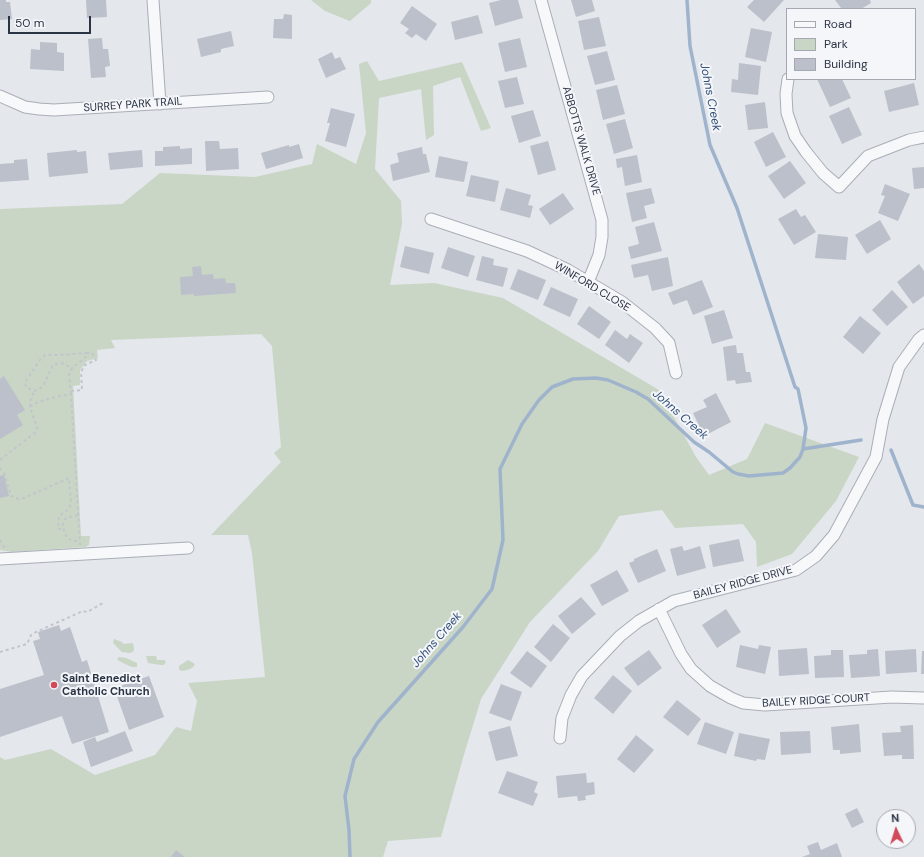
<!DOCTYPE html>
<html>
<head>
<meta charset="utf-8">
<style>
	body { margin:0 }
	#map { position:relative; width:924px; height:857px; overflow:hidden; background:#e4e7ec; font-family:"DM Sans",sans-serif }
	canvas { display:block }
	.legend { position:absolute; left:786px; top:8px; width:130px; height:72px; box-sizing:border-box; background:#f4f6f9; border:1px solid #a4a8b1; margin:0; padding:5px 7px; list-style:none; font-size:12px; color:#2b3445 }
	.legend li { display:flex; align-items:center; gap:8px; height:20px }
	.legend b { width:20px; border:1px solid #a4a8b1 }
	.north { position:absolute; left:876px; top:809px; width:40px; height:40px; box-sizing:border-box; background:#f4f6f9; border:1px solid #a4a8b1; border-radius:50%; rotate:356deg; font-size:11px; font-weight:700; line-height:16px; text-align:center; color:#2b3445 }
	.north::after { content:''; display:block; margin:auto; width:14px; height:18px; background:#d1495b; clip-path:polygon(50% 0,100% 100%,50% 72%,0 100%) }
	.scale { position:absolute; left:8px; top:16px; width:83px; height:18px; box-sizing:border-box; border:2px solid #2b3445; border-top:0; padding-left:5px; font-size:12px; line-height:14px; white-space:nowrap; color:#2b3445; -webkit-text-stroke:3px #f4f6f9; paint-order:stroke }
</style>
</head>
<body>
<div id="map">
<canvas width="924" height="857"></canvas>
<ul class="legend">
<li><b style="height:5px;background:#f7f8fa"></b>Road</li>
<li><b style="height:11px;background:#c9d6c5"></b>Park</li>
<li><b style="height:11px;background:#bbc0ca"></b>Building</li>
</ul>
<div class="north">N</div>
<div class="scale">50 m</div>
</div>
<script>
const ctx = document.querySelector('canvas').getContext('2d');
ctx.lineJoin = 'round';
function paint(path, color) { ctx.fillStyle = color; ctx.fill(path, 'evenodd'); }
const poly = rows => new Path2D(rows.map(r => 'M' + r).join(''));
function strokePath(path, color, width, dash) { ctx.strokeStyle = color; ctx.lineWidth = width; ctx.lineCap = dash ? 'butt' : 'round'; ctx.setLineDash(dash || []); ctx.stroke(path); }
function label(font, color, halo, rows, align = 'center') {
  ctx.font = font + ' "DM Sans",sans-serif'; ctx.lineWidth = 4; ctx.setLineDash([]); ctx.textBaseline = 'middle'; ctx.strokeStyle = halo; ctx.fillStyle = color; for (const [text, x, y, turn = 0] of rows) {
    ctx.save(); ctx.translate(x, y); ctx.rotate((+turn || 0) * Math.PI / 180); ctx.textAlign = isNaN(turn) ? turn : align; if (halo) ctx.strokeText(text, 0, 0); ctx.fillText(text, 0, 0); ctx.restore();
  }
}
paint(poly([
	[311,0,371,0,371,3,350,21,325,11],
	[367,61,379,81,462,62,491,128,481,131,460,77,433,86,434,135,426,140,421,89,379,98,375,169,401,201,402,224,390,285,434,283,503,298,659,390,696,457,709,475,747,459,765,423,859,457,836,501,792,554,757,567,756,542,743,524,675,528,662,510,619,516,598,551,530,622,481,699,463,758,441,837,388,841,383,857,0,857,0,757,5,760,51,749,95,775,155,755,176,727,191,731,197,701,188,683,265,677,252,553,248,535,211,535,281,462,274,453,281,447,272,346,261,334,111,340,115,348,97,350,98,358,87,361,80,370,80,385,73,386,81,536,90,536,89,545,85,547,12,552,0,550,0,209,122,204,160,173,255,177,312,164,317,144,356,164,366,133,359,64],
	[114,639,122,642,123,644,133,643,134,649,133,652,129,653,122,652,113,643],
	[146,656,156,656,157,660,165,660,166,662,164,665,161,665,148,663],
	[119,657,126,658,137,663,137,667,132,667,125,664,119,661,117,659],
	[188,660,195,664,194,666,190,669,183,671,179,670,179,666]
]), '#c9d6c5');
strokePath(poly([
	[803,449,861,440],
	[891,450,913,505,924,507],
	[350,857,349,830,345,796,354,759,378,722,463,627,492,589,503,540,500,469,522,424,539,400,552,387,573,379,596,378,608,380,636,392,648,399,694,442,709,452,733,472,738,474,749,476,783,473,790,468,800,457,803,449,806,428,798,389,795,387,737,208,710,145,690,46,687,0]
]), '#9fb4cc', 3.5);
paint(poly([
	[0,0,6,0,6,2,10,2,12,19,0,20],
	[86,0,106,0,107,17,87,18],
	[501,0,518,0,523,18,495,26,489,3],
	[571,0,592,0,595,11,576,17],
	[754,0,784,0,764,22,747,7],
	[835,0,870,0,871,3,861,9,839,9,841,8],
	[412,6,437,24,426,41,416,34,412,38,405,33,409,29,400,23],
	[284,14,292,15,292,39,273,38,274,19,283,19],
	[478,15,483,33,455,40,451,22],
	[599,17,606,46,584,50,578,21],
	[751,28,772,32,766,62,745,57],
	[231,31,234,46,221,49,221,52,201,57,197,39],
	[102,38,103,49,108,49,110,66,105,67,106,77,91,78,88,39],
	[520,38,527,67,505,72,498,43],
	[40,42,57,43,57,52,64,53,64,71,30,69,31,49,40,50],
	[607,51,615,80,595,85,587,56],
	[332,52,335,59,340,57,346,69,326,78,318,59],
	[739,63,761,66,758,95,731,92,732,79,738,80],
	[517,77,524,104,505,108,498,81],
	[817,79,842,79,851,98,830,107],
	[914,83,919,105,889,112,884,91],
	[617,85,625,114,603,120,596,90],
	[765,102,768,128,748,130,745,105],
	[849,107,862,135,842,144,829,116],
	[331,108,355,114,346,147,325,141,330,123,327,123],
	[533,110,541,136,519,143,511,116],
	[625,119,633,148,614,154,606,124],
	[773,132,786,157,766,167,754,142],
	[205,141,219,141,220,149,238,148,239,169,206,171],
	[548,141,556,170,538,175,530,146],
	[299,144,303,158,266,169,261,153,289,145,289,147],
	[180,146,180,149,192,148,192,164,155,166,155,151,163,151,163,147],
	[422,147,423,154,426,154,430,172,393,181,390,165,399,162,397,153],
	[77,150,77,152,86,151,88,173,49,177,47,153],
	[142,150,143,167,110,170,108,153],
	[637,155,642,182,625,186,622,167,617,168,616,159],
	[439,156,468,162,464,182,435,177],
	[27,159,29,180,0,182,0,164,14,163,14,160],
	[790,161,806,183,784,199,768,176],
	[924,167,924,188,914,189,912,168],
	[471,175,499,181,495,202,466,196],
	[885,184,910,194,898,221,878,213,885,196,881,195],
	[506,188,531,195,528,205,533,206,530,218,500,210],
	[651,188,655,203,644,206,647,218,632,222,626,193],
	[563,193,574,209,550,225,539,209],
	[796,209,801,217,805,215,816,232,794,245,778,219],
	[880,220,891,239,867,254,855,235],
	[654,222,662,251,631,259,628,247,639,244,635,227],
	[818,234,848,237,846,260,815,258],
	[405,246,434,253,429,274,400,267],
	[448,247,475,256,468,277,441,268],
	[482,256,494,259,493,265,508,268,503,287,476,280],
	[668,257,673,286,652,291,648,275,634,278,631,265],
	[919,264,924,271,924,296,913,304,897,282],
	[201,266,202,275,213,274,214,279,225,278,226,283,235,283,236,293,194,296,194,294,181,295,180,277,193,276,192,267],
	[518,269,546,280,538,300,510,289],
	[702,280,713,307,693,315,687,300,673,305,668,293],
	[551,287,578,299,570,317,543,305],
	[892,290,908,307,887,326,872,310],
	[589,306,611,322,599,339,577,324],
	[724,310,733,338,712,344,704,316],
	[860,316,881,333,863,354,843,337],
	[615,330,627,339,630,334,643,343,629,363,605,345],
	[736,345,737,353,743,353,746,372,750,372,752,382,736,384,735,380,727,381,723,347],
	[4,376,25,410,17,415,23,425,0,439,0,379],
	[716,393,731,422,704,436,693,413,707,407,703,400],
	[4,475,9,496,0,498,0,476],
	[739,539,744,561,713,567,709,545],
	[682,546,684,551,700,546,706,568,677,576,670,549],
	[657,549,666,571,638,583,629,563,634,561,634,559],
	[617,570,629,591,602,606,590,585],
	[581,597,596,614,572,634,558,616],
	[726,609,741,632,717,648,702,625],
	[553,624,570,638,551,662,534,647],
	[59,625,61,631,70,627,82,662,87,660,109,732,72,744,62,716,0,737,0,689,44,675,33,641,40,639,38,632],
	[740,645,758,649,759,645,771,647,765,674,736,667],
	[807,648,809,674,779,676,778,650],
	[878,649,880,676,851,678,849,655,867,654,867,650],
	[916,649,917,672,886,674,885,651],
	[649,650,662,668,638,686,624,668],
	[831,650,843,650,844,677,815,678,814,656,831,655],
	[527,651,547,666,531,688,510,673],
	[922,651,924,651,924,674,921,674],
	[613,675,632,691,613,714,594,698],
	[149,676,164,717,129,730,114,688],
	[501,684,522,692,511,721,489,713],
	[677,700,701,719,688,736,663,717],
	[705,722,734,732,726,754,697,744],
	[859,724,861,752,840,754,840,750,833,750,831,727],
	[913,725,914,759,902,759,902,755,884,756,882,733,901,732,900,726],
	[510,726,518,756,496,761,488,732],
	[125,731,133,751,91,767,83,742,95,737,97,742],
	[810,731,811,753,781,755,780,732],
	[739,733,770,739,765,760,757,759,756,761,734,756],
	[636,735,654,750,634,773,617,759],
	[507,771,538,782,534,792,538,794,533,806,498,793],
	[586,773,587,783,594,782,595,794,585,796,586,800,578,801,577,796,558,798,556,776],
	[857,808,864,822,852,828,845,814],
	[818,842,821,850,837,843,842,857,802,857,810,854,807,846],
	[176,850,185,857,171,857]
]), '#bbc0ca');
const minor = poly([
	[153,0,160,104],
	[541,0,602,220,602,237,599,255,588,282],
	[788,79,786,94,787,113,795,136,806,152,823,173,839,187,868,156,909,140,924,137],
	[0,96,25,107,39,109,54,110,268,97],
	[431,219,527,251,568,270,622,302,655,328,669,343,676,373],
	[0,559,188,548],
	[659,609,681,654,691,669,710,686,731,698,743,703,765,705,892,697,924,698],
	[560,738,562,718,571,695,582,676,620,636,639,621,674,601,796,570,816,556,834,535,876,457,883,419,899,367,919,339,924,335]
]);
strokePath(minor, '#a9aeb7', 13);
strokePath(poly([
	[71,391,82,390,81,372,85,365,96,360,92,353,87,353],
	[71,394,69,375,72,368,62,363,53,365,43,386,39,389,34,391,26,387,25,382,42,357,46,355,58,355,87,353,86,357,72,368],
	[30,407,30,402,34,391],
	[0,460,36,432,37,427,30,407,36,403,51,398,71,394,80,545],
	[0,468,5,475,11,496,19,499,24,498,69,478,71,503,69,509,59,516,58,529,63,528],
	[78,515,66,518,63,522,63,528,67,538,73,541,79,541],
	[0,540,5,549],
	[0,652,27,644,31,635,36,632,83,611,87,612,105,602]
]), '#c2c5cb', 2, [3, 3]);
strokePath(minor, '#f7f8fa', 11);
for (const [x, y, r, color] of [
	[54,685,4,"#d1495b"]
]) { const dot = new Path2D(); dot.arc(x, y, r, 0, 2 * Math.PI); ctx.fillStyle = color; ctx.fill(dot); strokePath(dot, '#f4f6f9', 1.5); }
label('11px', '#2b3445', '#f4f6f9', [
	["SURREY PARK TRAIL",133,105,-4],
	["ABBOTTS WALK DRIVE",581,141,74],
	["WINFORD CLOSE",592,287,31],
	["BAILEY RIDGE DRIVE",743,583,-15],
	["BAILEY RIDGE COURT",816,701,-3]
]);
label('bold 11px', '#2b3445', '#f4f6f9', [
	["Saint Benedict",62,679],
	["Catholic Church",62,692]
], 'left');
label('italic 12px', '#34527a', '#f4f6f9', [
	["Johns Creek",710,97,79],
	["Johns Creek",680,415,41],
	["Johns Creek",437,640,-49]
]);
</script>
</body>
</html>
